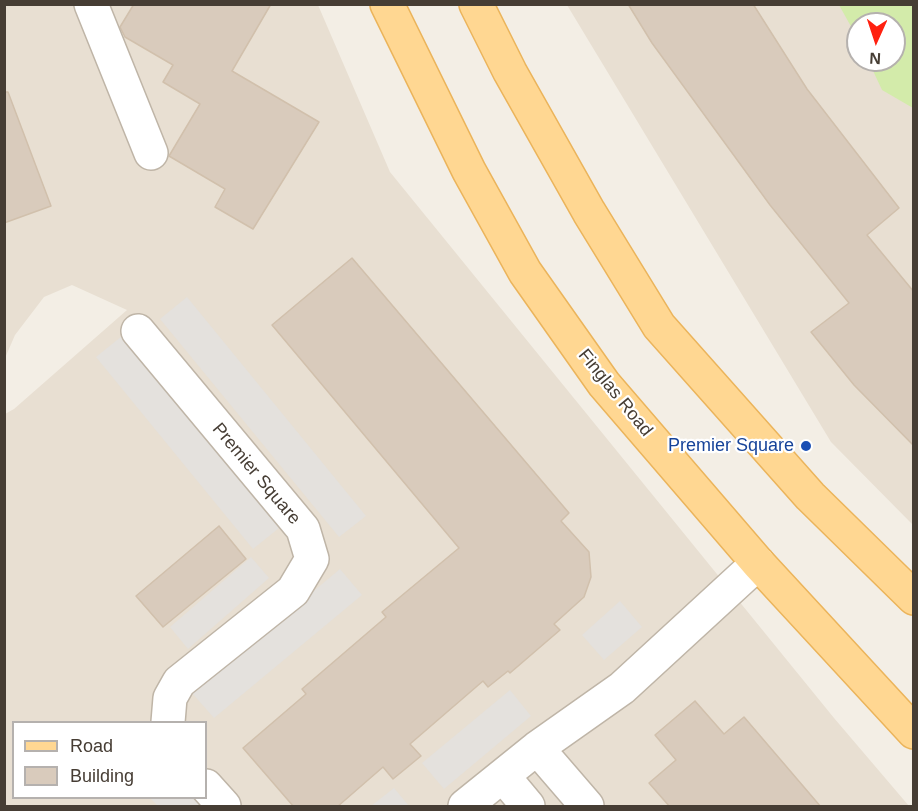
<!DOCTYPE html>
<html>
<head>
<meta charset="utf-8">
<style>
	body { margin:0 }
	#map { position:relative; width:918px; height:811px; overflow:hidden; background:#f3eee5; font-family:Arial,sans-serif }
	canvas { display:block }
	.frame { position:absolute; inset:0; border:6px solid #463d34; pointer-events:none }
	.legend { position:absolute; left:12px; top:721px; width:195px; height:78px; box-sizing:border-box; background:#fff; border:2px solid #b5b1ae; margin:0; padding:8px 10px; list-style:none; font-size:18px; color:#463d34 }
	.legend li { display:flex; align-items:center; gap:12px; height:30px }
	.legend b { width:30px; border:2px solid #b5b1ae }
	.north { position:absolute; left:846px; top:12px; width:60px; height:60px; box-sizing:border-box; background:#fff; border:2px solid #b5b1ae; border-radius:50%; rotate:183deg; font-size:16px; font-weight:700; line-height:24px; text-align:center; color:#463d34 }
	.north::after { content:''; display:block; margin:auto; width:21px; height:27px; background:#ff2110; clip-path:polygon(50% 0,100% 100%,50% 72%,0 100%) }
</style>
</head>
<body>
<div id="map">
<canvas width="918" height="811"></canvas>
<div class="frame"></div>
<ul class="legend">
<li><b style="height:8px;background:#ffd792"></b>Road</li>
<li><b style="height:16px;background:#d9cbbc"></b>Building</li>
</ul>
<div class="north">N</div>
</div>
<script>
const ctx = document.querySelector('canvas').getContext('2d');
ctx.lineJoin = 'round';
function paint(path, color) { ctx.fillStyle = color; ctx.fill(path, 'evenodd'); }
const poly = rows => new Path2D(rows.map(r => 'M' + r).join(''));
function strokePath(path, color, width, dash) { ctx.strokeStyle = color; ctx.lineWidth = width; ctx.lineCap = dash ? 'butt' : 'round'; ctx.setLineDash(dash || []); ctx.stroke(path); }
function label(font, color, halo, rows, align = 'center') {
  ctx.font = font + ' Arial,sans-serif'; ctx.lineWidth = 4.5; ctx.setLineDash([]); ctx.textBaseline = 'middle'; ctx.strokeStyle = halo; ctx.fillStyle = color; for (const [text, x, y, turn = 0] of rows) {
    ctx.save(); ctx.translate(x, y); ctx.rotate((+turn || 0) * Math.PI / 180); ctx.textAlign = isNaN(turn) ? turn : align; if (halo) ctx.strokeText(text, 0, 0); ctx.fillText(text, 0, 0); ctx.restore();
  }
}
paint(poly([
	[5,5,318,5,390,172,834,718,909,806,5,806,5,414,14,409,127,310,72,285,44,297,15,335,5,358],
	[14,722,206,722,206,798,14,798],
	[567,5,913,5,913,525,831,442],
	[858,24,894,24,894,60,858,60]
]), '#e8dfd2');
paint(poly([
	[839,5,913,5,913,108,882,90,868,60,894,60,894,24,858,24,858,39]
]), '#d3ebaa');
paint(poly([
	[187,297,366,516,339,537,160,319],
	[122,336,279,528,253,549,96,357],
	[251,557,269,578,188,649,170,627],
	[340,569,362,595,214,718,192,693],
	[620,601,642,627,604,660,582,635],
	[510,690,531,716,444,789,422,763],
	[394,788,409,806,371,806],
	[150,798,194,798,202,806,158,806]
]), '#e4e1dd');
const building = poly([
	[134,4,271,4,232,71,319,122,253,229,215,207,225,189,169,156,200,104,163,82,173,65,125,37,120,27,134,4],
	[628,4,753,4,807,89,899,208,867,235,914,292,914,446,854,385,811,332,849,303,770,205,652,43,628,4],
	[4,92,8,92,51,206,4,223,4,92],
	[352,258,569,513,561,521,589,552,591,577,584,597,554,624,560,630,510,673,508,671,488,687,483,681,410,744,421,756,393,779,383,767,337,807,294,807,243,748,306,694,302,689,386,617,382,612,459,548,272,325,352,258],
	[219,526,246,559,163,627,136,596,219,526],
	[695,701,724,734,744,717,821,807,670,807,649,783,676,760,655,735,695,701]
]);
paint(building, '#d9cbbc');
strokePath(building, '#d1c0ac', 1.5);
const minor = poly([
	[91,4,151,153],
	[138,331,303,529,312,559,293,591,179,682,170,698,168,722],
	[537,748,587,806],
	[503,776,528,806],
	[206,786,224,806],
	[465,806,537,748,622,688,758,563]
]);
const major = poly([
	[387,4,469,171,525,272,604,384,758,563,914,732],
	[476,4,510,72,589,212,659,326,810,496,914,598]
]);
strokePath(minor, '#bfb5a7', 36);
strokePath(major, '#ebb45b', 36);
strokePath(minor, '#fff', 33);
strokePath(major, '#ffd792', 33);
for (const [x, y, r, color] of [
	[806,446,6,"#1a4fb4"]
]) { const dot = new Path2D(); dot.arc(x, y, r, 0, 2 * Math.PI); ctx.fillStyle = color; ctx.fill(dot); strokePath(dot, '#fff', 2); }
label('18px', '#463d34', '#fff', [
	["Finglas Road",615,393,51],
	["Premier Square",256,474,50]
]);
label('18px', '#164399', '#fff', [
	["Premier Square",794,446]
], 'right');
</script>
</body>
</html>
